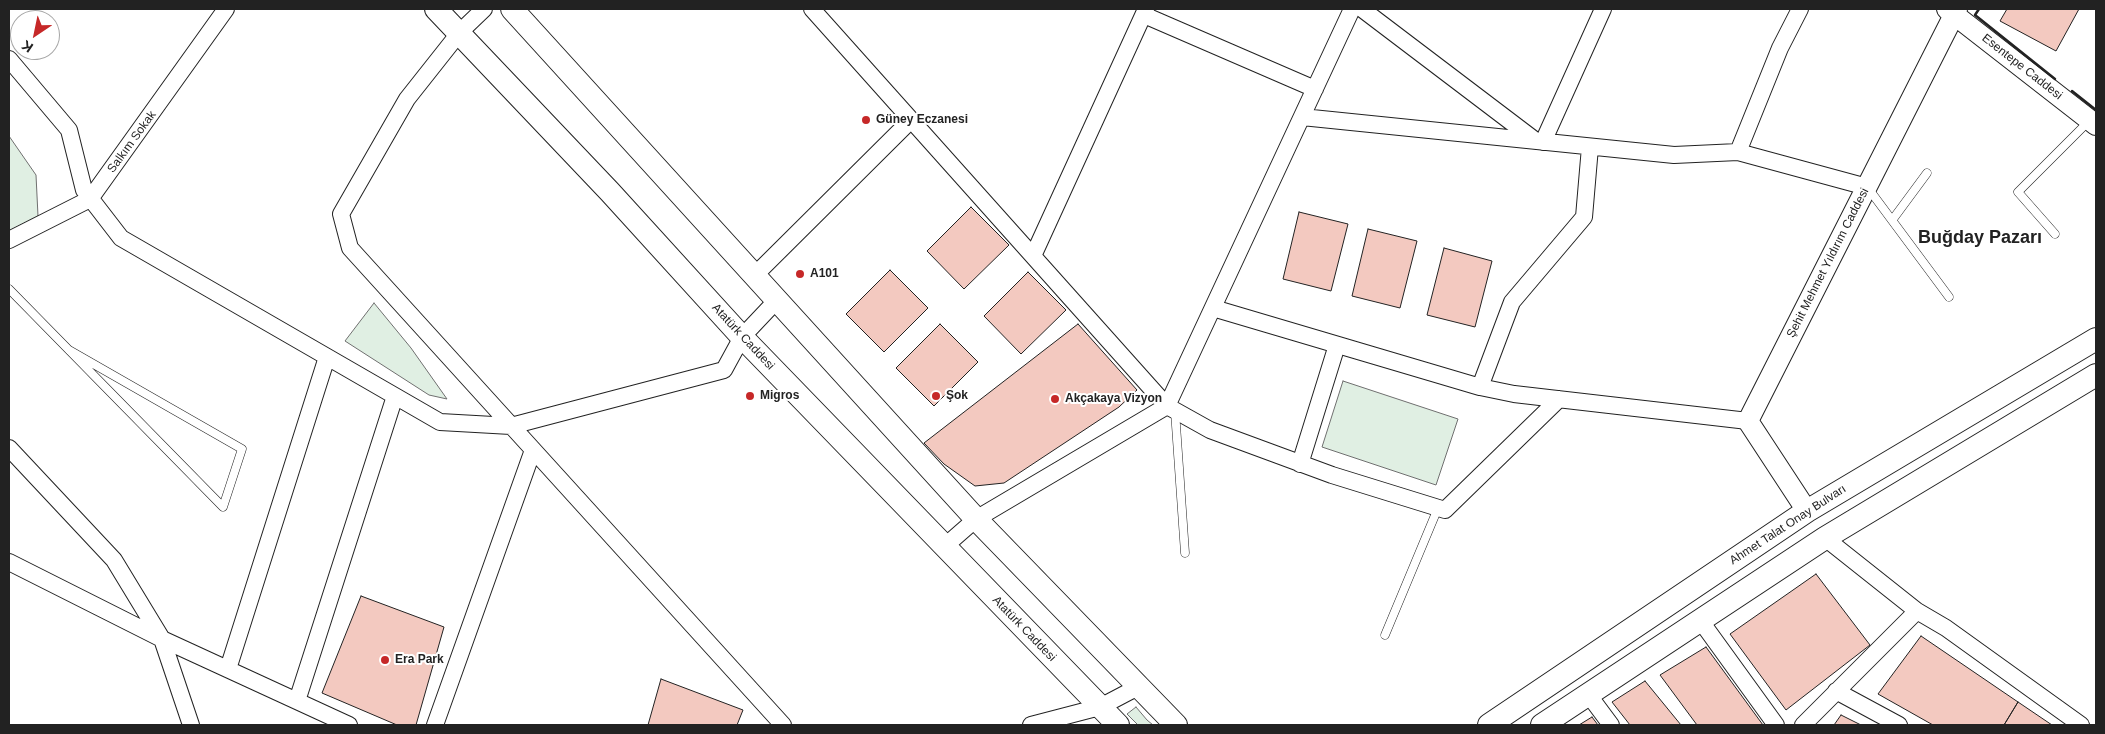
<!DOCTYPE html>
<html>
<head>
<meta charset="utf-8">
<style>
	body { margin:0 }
	#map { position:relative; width:2105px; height:734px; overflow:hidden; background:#fff; font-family:Arial,sans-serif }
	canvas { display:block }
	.frame { position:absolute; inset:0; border:10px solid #222; pointer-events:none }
	.north { position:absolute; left:10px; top:10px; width:50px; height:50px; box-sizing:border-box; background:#fff; border:1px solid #a7a7a7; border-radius:50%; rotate:214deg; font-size:14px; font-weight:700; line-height:20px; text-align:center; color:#222 }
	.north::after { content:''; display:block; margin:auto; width:18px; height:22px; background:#c62828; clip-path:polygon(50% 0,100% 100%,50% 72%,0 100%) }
</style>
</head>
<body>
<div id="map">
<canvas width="2105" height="734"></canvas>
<div class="frame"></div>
<div class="north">K</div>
</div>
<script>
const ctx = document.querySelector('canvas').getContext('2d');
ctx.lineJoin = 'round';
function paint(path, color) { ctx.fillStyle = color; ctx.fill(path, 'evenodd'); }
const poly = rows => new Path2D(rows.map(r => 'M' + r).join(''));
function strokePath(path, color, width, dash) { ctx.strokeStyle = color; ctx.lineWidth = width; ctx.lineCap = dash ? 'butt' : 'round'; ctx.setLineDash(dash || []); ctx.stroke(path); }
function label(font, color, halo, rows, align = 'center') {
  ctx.font = font + ' Arial,sans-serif'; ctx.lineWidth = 4; ctx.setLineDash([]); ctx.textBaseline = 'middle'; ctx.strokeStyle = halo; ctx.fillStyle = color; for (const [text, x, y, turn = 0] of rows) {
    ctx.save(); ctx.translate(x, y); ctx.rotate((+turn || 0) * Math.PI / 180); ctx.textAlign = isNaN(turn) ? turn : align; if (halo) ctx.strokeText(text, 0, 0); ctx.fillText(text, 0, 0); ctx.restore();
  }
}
const green = poly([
	[9,136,36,175,38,216,9,231,9,136],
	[374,303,411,348,447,399,429,395,345,341,374,303],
	[1343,381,1458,419,1436,485,1322,447,1343,381],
	[1136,707,1147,720,1153,725,1138,725,1127,714,1136,707]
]);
paint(green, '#e0efe3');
strokePath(green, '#6f6f6f', 1);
const building = poly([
	[2007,9,2079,9,2056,51,2000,21,2007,9],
	[971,207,1009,245,964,289,927,251,971,207],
	[1299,212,1348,224,1331,291,1283,279,1299,212],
	[1368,229,1417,241,1400,308,1352,296,1368,229],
	[1444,248,1492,261,1475,327,1427,315,1444,248],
	[890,270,928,308,884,352,846,314,890,270],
	[1028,272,1066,310,1021,354,984,316,1028,272],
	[940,324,978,362,934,406,896,368,940,324],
	[1078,324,1137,390,1119,407,1004,483,975,486,944,464,924,443,1078,324],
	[1816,574,1870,645,1786,710,1730,634,1816,574],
	[361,596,444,627,416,725,397,725,322,693,361,596],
	[1921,636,2018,702,2004,725,1933,725,1878,694,1921,636],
	[1706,647,1763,725,1697,725,1660,675,1706,647],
	[661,679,743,710,737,725,648,725,661,679],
	[1645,681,1681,725,1630,725,1612,702,1645,681],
	[2018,702,2052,725,2004,725,2018,702],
	[1841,715,1861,725,1834,725,1841,715],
	[1592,717,1598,725,1579,725,1592,717]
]);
paint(building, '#f3c9c0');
strokePath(building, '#222', 1);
const service = poly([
	[1868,188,1949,297],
	[1893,219,1927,173],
	[2055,234,2018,192,2089,121],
	[9,289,223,507,242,449,69,350],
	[1175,411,1185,553],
	[1385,635,1438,508]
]);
const minor = poly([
	[484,9,460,32,407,99,341,214,350,248,783,725],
	[812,9,1167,406,1210,430,1332,475,1445,510,1559,399],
	[1362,9,1536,141],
	[1144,15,1315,89],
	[9,59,69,130,84,190,121,238,440,422,511,426,724,370,742,337,776,301],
	[1302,117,1674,155,1738,152,1867,187],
	[1543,142,1603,9],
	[1738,152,1780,48,1800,9],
	[9,240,90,199,226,9],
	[1033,256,1146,9],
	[754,276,911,120],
	[1213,308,1480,387,1514,394,1748,421],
	[1480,387,1512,302,1584,217,1590,147],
	[9,448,114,560,162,639,191,725],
	[1300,464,1337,345],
	[1825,538,1917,611,1946,628,2081,725],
	[944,547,976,519,1167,406,1352,9],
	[9,562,162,639,349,725],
	[1700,620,1776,725],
	[228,669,327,357],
	[1836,691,1899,725],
	[1588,694,1611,725],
	[297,701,395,396],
	[435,725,533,450],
	[1031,725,1100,707,1138,687],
	[1803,725,1917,611]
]);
const tertiary = poly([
	[1947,9,2096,125],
	[1807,511,1748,421,1957,9]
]);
const secondary = poly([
	[436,9,610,192,742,337,1118,725],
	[512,9,976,519,1176,725],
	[1489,725,1807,511,2096,339],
	[1542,725,1825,538,2096,375]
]);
strokePath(service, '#222', 9);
strokePath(minor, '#222', 18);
strokePath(tertiary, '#222', 22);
strokePath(secondary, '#222', 24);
strokePath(service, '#fff', 8);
strokePath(minor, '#fff', 16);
strokePath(tertiary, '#fff', 20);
strokePath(secondary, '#fff', 22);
strokePath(poly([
	[1979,9,1975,15,2055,79],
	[2072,91,2096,110]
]), '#222', 2.5);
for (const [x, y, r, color] of [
	[866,120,5,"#c62828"],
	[800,274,5,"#c62828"],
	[750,396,5,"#c62828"],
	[936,396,5,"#c62828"],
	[1055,399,5,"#c62828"],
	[385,660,5,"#c62828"]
]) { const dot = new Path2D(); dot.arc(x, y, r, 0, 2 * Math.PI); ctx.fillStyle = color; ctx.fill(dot); strokePath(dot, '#fff', 2); }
label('12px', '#222', '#fff', [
	["Esentepe Caddesi",2022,67,38],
	["Salkım Sokak",132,142,-54],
	["Şehit Mehmet Yıldırım Caddesi",1828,263,-63],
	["Atatürk Caddesi",743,337,47],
	["Ahmet Talat Onay Bulvarı",1788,525,-33],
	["Atatürk Caddesi",1024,629,46]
]);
label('bold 12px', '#222', '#fff', [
	["Güney Eczanesi",876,120],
	["A101",810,274],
	["Migros",760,396],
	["Şok",946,396],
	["Akçakaya Vizyon",1065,399],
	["Era Park",395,660]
], 'left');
label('bold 18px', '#222', '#fff', [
	["Buğday Pazarı",1980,238]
]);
</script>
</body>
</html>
